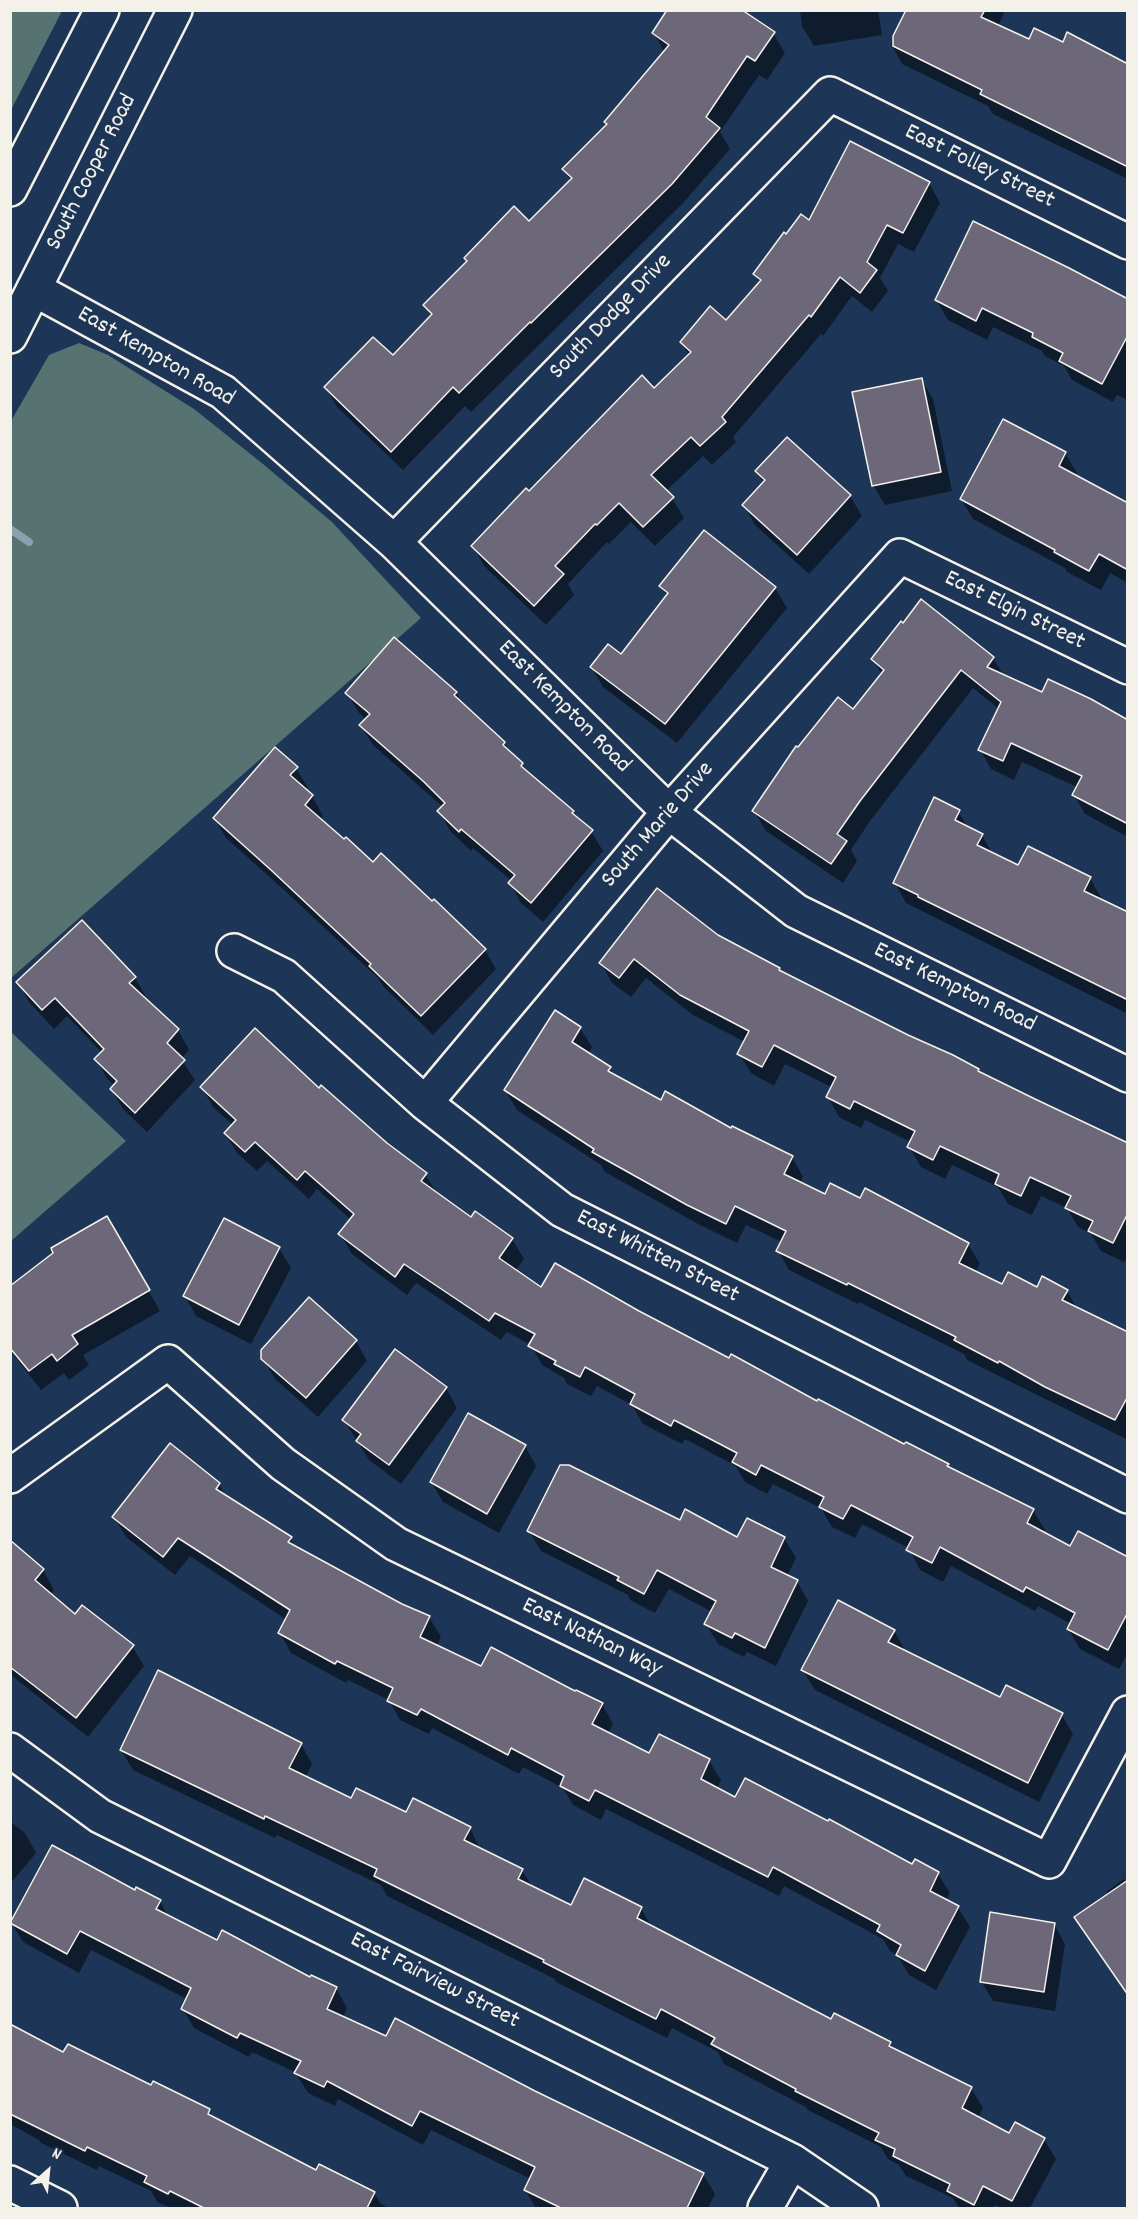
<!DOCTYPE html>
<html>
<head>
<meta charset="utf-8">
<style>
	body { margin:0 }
	#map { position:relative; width:1138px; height:2219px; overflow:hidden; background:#1d3557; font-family:Dekko,sans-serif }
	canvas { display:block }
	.frame { position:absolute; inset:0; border:12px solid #f4f1e8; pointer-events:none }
	.north { position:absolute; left:18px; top:2141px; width:60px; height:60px; -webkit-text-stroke:4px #1d3557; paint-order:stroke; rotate:27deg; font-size:16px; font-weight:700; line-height:24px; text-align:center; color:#f4f1e8 }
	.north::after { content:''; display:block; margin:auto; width:21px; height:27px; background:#f4f1e8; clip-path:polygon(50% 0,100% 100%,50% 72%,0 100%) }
</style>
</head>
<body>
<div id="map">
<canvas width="1138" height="2219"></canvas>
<div class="frame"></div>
<div class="north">N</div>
</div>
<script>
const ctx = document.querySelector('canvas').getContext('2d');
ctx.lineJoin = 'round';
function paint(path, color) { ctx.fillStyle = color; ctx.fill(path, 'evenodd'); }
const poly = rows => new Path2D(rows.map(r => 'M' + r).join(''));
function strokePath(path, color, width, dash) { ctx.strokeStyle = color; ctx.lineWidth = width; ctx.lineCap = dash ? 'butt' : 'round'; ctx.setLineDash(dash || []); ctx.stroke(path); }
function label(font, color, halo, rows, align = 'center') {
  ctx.font = font + ' Dekko,sans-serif'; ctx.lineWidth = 4.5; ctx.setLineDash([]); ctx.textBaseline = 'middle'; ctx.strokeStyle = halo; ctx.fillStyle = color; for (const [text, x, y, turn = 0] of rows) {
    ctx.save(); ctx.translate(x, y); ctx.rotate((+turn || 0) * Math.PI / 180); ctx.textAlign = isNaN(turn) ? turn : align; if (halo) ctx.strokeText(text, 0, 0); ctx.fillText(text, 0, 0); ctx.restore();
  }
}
paint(poly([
	[11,10,62,11,11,110,10,11],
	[79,343,108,355,194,409,263,464,332,522,421,618,11,978,11,421,49,355],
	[10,1031,126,1141,11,1241,10,1241]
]), '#567371');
paint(poly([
	[800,10,878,10,882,35,814,46,802,26],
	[907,10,1003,10,1004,13,998,26,1029,41,1064,44,1128,65,1128,179,993,114,988,106,902,64,891,44],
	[654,33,773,33,785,53,767,80,759,75,720,132,730,149,683,203,471,412,465,406,403,470,337,407,326,388,393,357,432,317,425,306,529,223,571,181,564,169,608,126,606,122,665,53],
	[929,183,940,203,914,252,898,244,880,278,888,291,872,312,852,296,823,336,821,334,733,437,736,442,712,465,703,456,666,491,672,498,684,518,655,546,631,522,609,544,607,542,568,584,574,595,546,625,484,566,473,546,529,493,654,390,689,355,681,342,726,322,760,283,755,274,787,236,810,222],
	[936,300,1128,301,1128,400,1117,395,1113,402,1072,380,1064,366,1045,356,1042,351,993,327,987,340,948,320],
	[921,379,933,399,952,491,885,505,873,485],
	[1065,453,1077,473,1075,477,1128,505,1128,583,1110,573,1101,590,1067,572,1065,568,973,519,961,499],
	[757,471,850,496,862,516,809,574,755,525,744,505,764,483],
	[705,532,775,588,787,608,677,743,603,687,592,668,621,656,667,596,661,587],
	[993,658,1004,676,1043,694,1128,721,1128,837,1085,814,1074,795,1077,787,1022,762,1014,780,991,769,980,749,999,709,973,688,870,821,851,850,857,861,843,883,766,831,754,811,799,749,853,711,882,675,873,659],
	[347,693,456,693,463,705,504,743,527,773,572,811,577,819,591,831,603,851,543,922,521,903,510,883,512,881,473,848,471,851,450,831,439,811,443,807,436,801,373,745,361,726,367,720,359,713],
	[296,768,308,788,305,791,312,796,323,816,320,820,373,864,485,950,496,969,433,1035,383,986,378,978,284,890,226,838,214,818],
	[958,811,968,828,982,835,993,855,1019,867,1090,878,1101,898,1100,900,1128,913,1128,1014,906,903,895,883],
	[717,936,779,969,781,972,978,1070,980,1073,1128,1144,1128,1256,1124,1262,1101,1251,1091,1234,1078,1227,1067,1208,1041,1196,1032,1215,1008,1204,998,1187,952,1165,945,1179,921,1167,909,1147,911,1142,865,1120,861,1128,839,1117,828,1097,833,1088,785,1064,774,1086,751,1073,739,1054,745,1042,693,1015,646,978,631,997,612,983,601,963],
	[135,978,146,997,144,999,178,1030,189,1050,181,1059,195,1080,147,1132,123,1109,111,1089,115,1086,107,1079,96,1059,102,1053,67,1016,54,1029,29,1002,18,982],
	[580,1028,592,1047,588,1054,610,1068,614,1076,661,1102,792,1157,803,1177,800,1184,826,1196,860,1200,968,1244,980,1264,975,1272,1002,1286,1067,1291,1077,1309,1128,1334,1128,1440,967,1360,964,1354,859,1302,858,1304,789,1270,778,1250,782,1242,746,1225,737,1243,700,1225,605,1172,601,1165,517,1110,505,1090],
	[202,1087,319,1090,425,1174,438,1195,471,1219,512,1239,524,1259,515,1271,542,1289,638,1313,905,1446,947,1465,950,1469,1033,1510,1045,1530,1043,1534,1070,1548,1128,1558,1128,1653,1119,1669,1080,1649,1068,1629,1071,1624,1038,1606,1035,1611,951,1566,943,1582,920,1570,909,1548,862,1524,855,1538,832,1527,821,1508,773,1484,767,1494,745,1482,736,1466,685,1439,682,1444,643,1424,632,1405,597,1386,591,1396,567,1384,564,1378,542,1365,531,1345,507,1332,501,1340,416,1283,407,1295,352,1254,340,1234,351,1220,317,1189,309,1199,267,1161,257,1171,237,1153,225,1133,233,1125,213,1107],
	[107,1218,160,1311,83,1355,89,1365,69,1380,64,1373,41,1390,10,1350,10,1287],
	[279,1248,291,1268,251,1344,196,1316,185,1296],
	[356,1341,367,1361,318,1417,275,1379,263,1359],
	[446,1388,457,1408,401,1484,369,1460,344,1420],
	[170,1446,219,1484,227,1498,290,1538,296,1548,402,1605,429,1617,441,1637,436,1647,482,1668,576,1693,602,1704,613,1724,608,1734,650,1755,709,1761,721,1780,717,1789,736,1799,913,1866,915,1861,938,1874,950,1893,946,1901,958,1907,970,1927,936,1990,909,1975,897,1955,890,1951,883,1939,784,1886,779,1896,606,1809,601,1820,573,1805,563,1788,523,1767,519,1774,432,1728,429,1734,400,1720,389,1700,348,1680,346,1683,291,1653,280,1633,287,1620,190,1556,175,1575,126,1537,114,1517],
	[525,1446,536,1466,499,1533,443,1502,431,1482],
	[680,1522,738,1539,784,1538,796,1558,787,1576,797,1581,808,1601,776,1666,747,1652,744,1657,718,1644,706,1624,712,1612,669,1589,655,1613,630,1600,628,1595,541,1551,529,1531],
	[10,1557,43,1570,54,1590,50,1595,75,1617,132,1646,144,1666,88,1737,10,1674],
	[894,1631,905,1650,1000,1699,1061,1714,1073,1734,1039,1802,815,1690,803,1670],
	[301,1744,312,1764,305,1778,352,1800,470,1828,480,1849,522,1870,533,1888,572,1907,641,1908,652,1928,832,2021,890,2043,895,2050,971,2088,983,2108,978,2118,1010,2135,1044,2139,1056,2159,1030,2208,1001,2208,995,2205,993,2208,959,2208,953,2198,906,2176,899,2165,888,2159,881,2147,808,2110,806,2107,724,2064,718,2052,672,2028,667,2038,556,1982,555,1979,387,1896,381,1885,277,1835,275,1838,133,1770,121,1750],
	[10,1821,25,1833,36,1853,10,1884],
	[1124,1879,1128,1884,1128,1996,1076,1918,1108,1895,1106,1892],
	[135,1892,160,1901,168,1917,218,1942,336,1988,347,2008,343,2018,386,2038,534,2092,703,2174,715,2194,708,2208,536,2208,525,2190,531,2179,431,2130,423,2145,338,2099,335,2106,308,2093,295,2072,252,2052,249,2057,194,2028,182,2008,187,1999,91,1950,79,1973,23,1942,11,1922],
	[1054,1924,1065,1944,1055,2011,993,2001,981,1981],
	[10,2026,64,2054,209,2110,214,2119,316,2172,319,2166,374,2193,381,2204,389,2208,171,2208,157,2202,151,2191,99,2166,97,2170,41,2143,39,2140,10,2124]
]), '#0007');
strokePath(poly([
	[10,529,29,542]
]), '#8b9fb1', 8);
const building = poly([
	[667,10,742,10,775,32,755,61,747,56,706,117,720,128,672,184,531,323,530,322,459,393,453,387,391,452,324,387,373,337,393,355,432,314,423,305,467,261,464,258,514,206,529,221,572,178,562,169,607,124,604,122,669,45,652,33,667,10],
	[906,10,985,10,981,17,1029,39,1034,28,1063,42,1067,32,1128,64,1128,167,980,94,982,90,893,46,893,36,906,10],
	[850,141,930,182,903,233,887,225,867,262,877,270,860,293,840,277,811,317,809,315,722,417,726,422,700,446,691,437,651,475,674,497,643,527,619,503,597,525,595,524,555,566,564,574,534,606,471,546,526,488,529,491,642,375,654,388,691,352,680,342,710,306,726,320,761,280,753,274,784,232,786,234,801,214,809,220,850,141],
	[973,221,1069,268,1128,299,1128,335,1102,384,1059,361,1063,353,1032,337,1033,333,982,308,976,321,935,300,973,221],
	[922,378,941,472,872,486,852,392,922,378],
	[1003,419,1066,452,1059,466,1128,503,1128,570,1099,554,1089,571,1054,552,1055,550,960,499,1003,419],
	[787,437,851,495,797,555,742,505,765,480,755,471,787,437],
	[704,530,776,587,665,724,590,667,608,644,621,654,668,593,659,586,704,530],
	[921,599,994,657,987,667,1042,692,1048,679,1091,699,1128,720,1128,824,1072,795,1082,776,1011,743,1003,761,978,750,1001,702,961,670,860,801,837,834,847,841,831,864,752,811,796,746,798,747,838,697,853,709,884,670,871,659,901,621,903,623,921,599],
	[394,637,457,692,454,695,505,742,503,745,523,763,521,766,574,811,572,813,593,830,531,903,508,883,515,875,461,829,459,832,437,811,445,803,423,781,359,725,370,714,345,693,394,637],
	[275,747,298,767,290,775,313,795,305,805,344,839,346,837,373,862,381,853,432,901,434,899,486,949,421,1016,369,966,371,964,271,870,213,818,275,747],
	[934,797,960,810,955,820,983,834,977,845,1018,865,1028,846,1091,877,1084,891,1128,912,1128,1000,918,897,918,895,893,883,934,797],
	[657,888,718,935,780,968,779,970,908,1035,953,1055,979,1069,978,1071,1035,1099,1128,1143,1128,1213,1113,1243,1088,1231,1093,1221,1065,1208,1071,1196,1030,1177,1021,1196,995,1184,999,1174,940,1146,933,1160,907,1147,915,1131,854,1101,850,1109,826,1097,836,1077,774,1045,762,1067,737,1054,749,1031,680,995,634,959,619,978,599,963,657,888],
	[82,920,136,977,129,983,179,1029,167,1043,185,1060,135,1113,110,1089,117,1081,94,1059,104,1049,55,998,42,1010,16,982,82,920],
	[555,1010,581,1027,572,1042,611,1067,608,1071,661,1100,665,1091,731,1128,732,1126,793,1156,784,1174,825,1194,830,1183,860,1198,865,1188,969,1243,959,1263,1002,1284,1008,1272,1037,1287,1042,1276,1068,1290,1062,1300,1128,1332,1128,1396,1115,1420,1045,1387,999,1361,998,1363,954,1340,956,1337,848,1283,847,1285,776,1251,786,1231,735,1206,726,1224,687,1205,592,1152,594,1149,504,1090,555,1010],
	[255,1028,319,1088,321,1085,387,1143,427,1173,421,1181,471,1217,475,1211,513,1238,499,1258,541,1287,555,1263,639,1311,729,1358,731,1354,817,1401,818,1399,904,1444,906,1442,949,1464,947,1466,1034,1509,1027,1523,1070,1546,1078,1531,1128,1557,1128,1612,1108,1650,1067,1629,1075,1613,1026,1587,1023,1592,940,1547,932,1563,906,1550,913,1537,851,1505,843,1519,819,1507,824,1497,761,1465,756,1475,732,1462,737,1453,674,1420,671,1426,630,1404,635,1394,585,1367,580,1377,554,1364,556,1361,528,1346,535,1334,495,1313,489,1321,404,1264,395,1277,338,1234,354,1214,305,1171,297,1180,255,1142,245,1152,224,1133,236,1120,200,1087,255,1028],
	[107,1216,150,1290,72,1335,78,1344,57,1361,52,1354,29,1371,10,1348,10,1286,53,1253,51,1248,107,1216],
	[224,1218,280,1247,239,1325,183,1296,224,1218],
	[309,1297,357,1340,306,1398,261,1359,261,1350,309,1297],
	[395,1349,447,1387,389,1465,356,1441,361,1434,342,1420,395,1349],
	[468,1413,526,1445,487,1514,430,1482,468,1413],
	[170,1443,220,1483,216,1489,292,1537,288,1542,402,1604,430,1616,420,1637,481,1666,491,1647,575,1691,576,1690,603,1703,592,1724,649,1753,659,1734,710,1759,701,1779,735,1797,745,1778,828,1821,829,1819,912,1864,915,1859,939,1872,930,1891,959,1906,925,1971,896,1955,901,1945,877,1931,880,1925,773,1867,768,1877,595,1790,589,1801,560,1786,564,1776,511,1748,508,1755,421,1709,417,1715,387,1701,393,1688,337,1661,335,1664,278,1633,290,1610,178,1538,163,1557,112,1517,170,1443],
	[560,1465,569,1465,680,1520,685,1509,737,1537,747,1518,785,1537,771,1567,798,1580,765,1648,735,1633,732,1638,704,1624,716,1601,657,1570,644,1594,617,1580,619,1577,527,1531,560,1465],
	[10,1540,44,1569,35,1580,75,1614,82,1605,134,1645,76,1718,10,1667,10,1540],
	[838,1600,895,1630,888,1642,1000,1697,1006,1685,1063,1713,1028,1783,801,1670,838,1600],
	[158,1670,302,1743,289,1768,351,1798,356,1788,406,1812,413,1798,471,1827,464,1840,523,1869,518,1879,571,1905,584,1878,642,1907,637,1918,831,2019,834,2013,891,2042,889,2046,972,2087,962,2108,1009,2133,1015,2122,1045,2138,1012,2201,983,2186,974,2205,947,2191,950,2184,893,2156,895,2149,875,2140,879,2133,795,2091,796,2089,711,2044,715,2038,661,2009,656,2019,543,1962,544,1960,374,1876,377,1869,265,1816,264,1819,120,1750,158,1670],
	[52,1845,135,1890,136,1887,161,1900,156,1909,217,1940,222,1930,310,1977,311,1975,337,1987,327,2009,386,2036,395,2018,535,2091,704,2173,687,2208,561,2208,524,2190,535,2167,420,2111,412,2126,327,2081,324,2087,294,2073,301,2061,240,2033,237,2038,181,2009,191,1988,80,1931,67,1954,10,1923,52,1845],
	[1128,1880,1128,1995,1074,1917,1128,1880],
	[990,1912,1055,1923,1044,1992,980,1982,990,1912],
	[10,2024,63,2052,68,2044,151,2085,153,2081,210,2109,208,2114,316,2170,319,2164,375,2192,367,2208,204,2208,170,2191,168,2194,144,2182,147,2176,87,2147,85,2151,10,2114,10,2024]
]);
paint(building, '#6c6779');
strokePath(building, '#f4f1e8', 1.5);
const street = poly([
	[34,289,223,392,394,542,669,812,796,911,1128,1075],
	[394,542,830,94,1128,242],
	[234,951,284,976,425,1103,562,1210,1128,1496],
	[425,1103,669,812,900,556,1128,667],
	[10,1476,168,1362,283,1464,396,1544,1049,1861,1128,1713],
	[10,1750,100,1816,792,2161,861,2208],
	[10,2183,60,2208],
	[765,2208,792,2161]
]);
const secondary = poly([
	[10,189,102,10],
	[10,336,175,10]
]);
strokePath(street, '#f4f1e8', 38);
strokePath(secondary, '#f4f1e8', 38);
strokePath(street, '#1d3557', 33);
strokePath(secondary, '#1d3557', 33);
label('24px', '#f4f1e8', '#1d3557', [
	["East Folley Street",979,168,26],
	["South Cooper Road",93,173,-63],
	["South Dodge Drive",612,318,-46],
	["East Kempton Road",155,358,30],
	["East Elgin Street",1014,612,26],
	["East Kempton Road",563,708,45],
	["South Marie Drive",659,826,-49],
	["East Kempton Road",954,989,26],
	["East Whitten Street",657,1258,27],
	["East Nathan Way",591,1639,26],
	["East Fairview Street",434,1982,27]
]);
</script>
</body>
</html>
